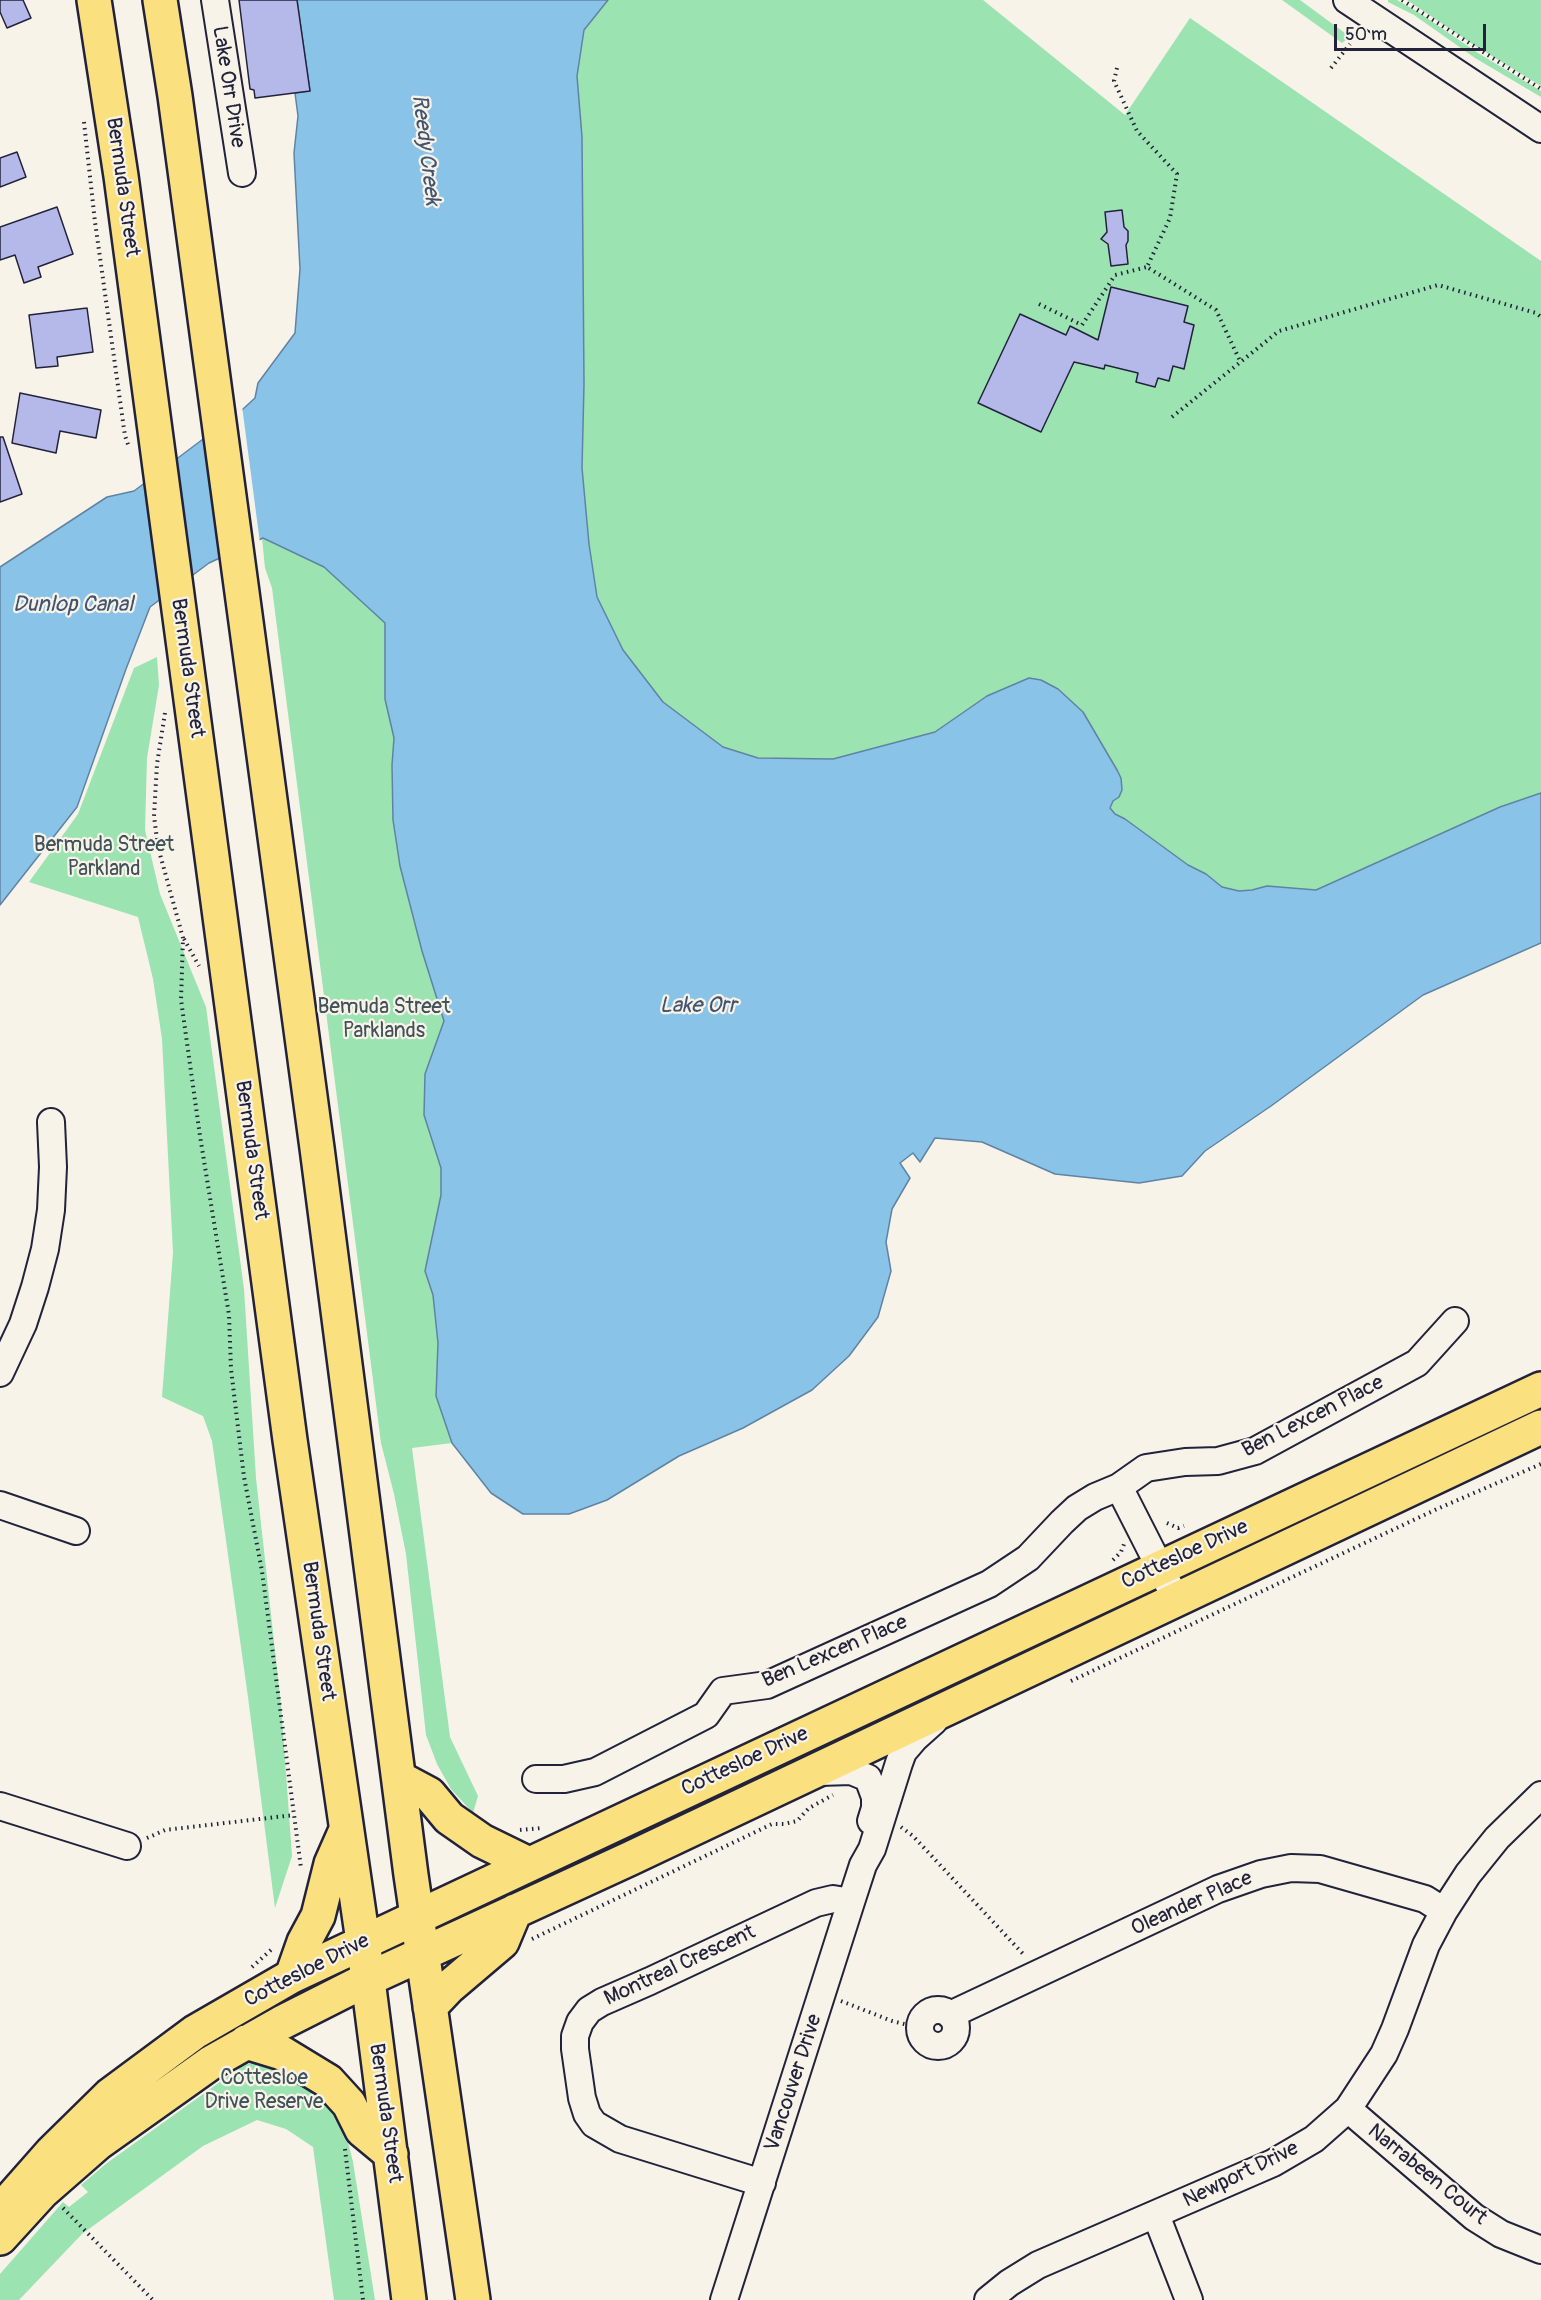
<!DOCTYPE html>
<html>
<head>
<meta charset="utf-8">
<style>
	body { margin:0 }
	#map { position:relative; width:1541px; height:2300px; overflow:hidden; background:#f7f3e8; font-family:Pangolin,sans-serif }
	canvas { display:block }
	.scale { position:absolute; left:1334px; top:24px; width:152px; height:27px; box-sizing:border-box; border:3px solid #22223b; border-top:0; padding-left:8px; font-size:18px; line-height:21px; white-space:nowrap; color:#22223b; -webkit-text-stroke:4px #f7f3e8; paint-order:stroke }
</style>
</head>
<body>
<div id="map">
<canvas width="1541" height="2300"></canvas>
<div class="scale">50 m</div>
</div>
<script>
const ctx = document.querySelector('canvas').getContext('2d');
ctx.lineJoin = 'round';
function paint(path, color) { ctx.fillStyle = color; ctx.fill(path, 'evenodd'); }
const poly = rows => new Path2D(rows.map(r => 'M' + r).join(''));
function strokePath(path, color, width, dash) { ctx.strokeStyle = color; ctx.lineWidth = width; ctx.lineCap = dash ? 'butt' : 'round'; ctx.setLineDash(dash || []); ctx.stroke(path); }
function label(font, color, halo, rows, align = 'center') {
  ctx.font = font + ' Pangolin,sans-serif'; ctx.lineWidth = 4.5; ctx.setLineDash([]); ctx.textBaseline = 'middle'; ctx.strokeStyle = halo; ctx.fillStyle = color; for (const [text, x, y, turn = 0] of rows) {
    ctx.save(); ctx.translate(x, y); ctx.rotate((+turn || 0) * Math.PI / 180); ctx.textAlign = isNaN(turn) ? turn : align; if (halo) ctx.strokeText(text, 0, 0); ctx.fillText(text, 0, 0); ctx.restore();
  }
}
paint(poly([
	[608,0,983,0,1125,115,1190,18,1541,261,1541,793,1500,807,1315,890,1267,886,1252,890,1239,891,1222,887,1206,874,1188,865,1125,819,1115,814,1110,808,1121,778,1083,712,1058,689,1029,678,987,696,935,732,833,759,758,758,723,747,663,702,623,650,597,597,589,544,582,468,584,384,582,137,577,76,584,30],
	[1282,0,1300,0,1349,36,1347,39,1342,43],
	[1388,0,1397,0,1418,12,1478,53,1541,91,1541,97,1475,58,1414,15,1388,2],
	[1407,0,1541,0,1541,86,1474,45],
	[262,538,324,567,385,623,385,699,394,738,392,765,393,820,400,866,422,951,444,1021,425,1074,424,1115,441,1168,441,1195,425,1271,433,1295,438,1343,436,1396,452,1443,412,1448,450,1737,478,1796,473,1813,451,1789,437,1764,426,1735,406,1554,394,1494,381,1443,272,588,265,568],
	[157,657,159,685,147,758,145,830,160,894,206,1007,244,1289,256,1478,281,1705,292,1856,275,1908,248,1697,212,1441,203,1416,162,1397,173,1253,162,1039,153,979,138,917,29,882,78,814,134,668],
	[266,2061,322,2091,343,2123,353,2162,375,2300,334,2300,313,2147,286,2129,257,2120,203,2146,82,2234,19,2300,0,2300,0,2274,63,2202,69,2207,88,2192,81,2185,107,2163,245,2064]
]), '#9be3b1');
const water = poly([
	[297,0,608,0,584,30,577,76,582,137,584,384,582,468,589,544,597,597,623,650,663,702,723,747,758,758,833,759,935,732,987,696,1029,678,1041,680,1058,689,1083,712,1117,770,1121,778,1122,790,1119,797,1113,801,1110,808,1115,814,1125,819,1188,865,1206,874,1222,887,1239,891,1252,890,1267,886,1316,890,1500,807,1541,793,1541,943,1423,995,1271,1106,1205,1151,1182,1176,1139,1183,1055,1174,982,1142,935,1138,920,1162,913,1153,900,1163,910,1178,892,1209,886,1242,891,1271,878,1317,849,1356,812,1390,743,1428,679,1456,607,1500,569,1514,523,1514,491,1493,452,1443,436,1396,438,1343,433,1295,425,1271,441,1195,441,1168,424,1115,425,1074,444,1021,422,951,400,866,393,820,392,765,394,738,385,699,385,623,324,567,263,538,209,563,150,607,126,669,77,807,0,905,0,567,107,497,134,491,243,409,255,398,258,383,295,333,300,269,294,153,298,116,295,93,310,91,297,0]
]);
paint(water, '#89c4e8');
strokePath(water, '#6083a3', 1.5);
paint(poly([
	[242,406,260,543,225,559,208,432]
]), '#f7f3e8');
const building = poly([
	[0,0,23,0,31,18,7,28,0,12,0,0],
	[239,0,297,0,310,91,255,98,254,90,250,89,239,0],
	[17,152,26,177,0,187,0,158,17,152],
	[57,207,73,254,38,267,41,277,24,283,15,255,0,260,0,227,57,207],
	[1122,210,1124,227,1128,231,1128,241,1126,245,1128,264,1111,266,1108,244,1101,239,1107,232,1105,212,1122,210],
	[1111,287,1188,306,1184,322,1194,325,1184,369,1173,366,1169,381,1158,378,1155,387,1136,382,1138,373,1105,365,1104,369,1074,362,1041,432,978,403,1020,314,1066,335,1070,326,1098,340,1111,287],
	[87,308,93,352,57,357,58,366,36,368,29,315,87,308],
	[20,393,101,410,96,438,60,431,56,453,12,443,20,393],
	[0,437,3,437,22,494,0,502,0,437]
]);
paint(building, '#b5b9ea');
strokePath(building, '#22223b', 1.5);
const minor = poly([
	[215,0,242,173],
	[1347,0,1541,129],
	[0,1373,23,1324,35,1287,45,1249,51,1210,53,1167,51,1122],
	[1119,1487,1176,1599],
	[0,1505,76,1531],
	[819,1772,851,1771,868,1778,875,1797,875,1808,871,1821],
	[536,1779,564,1779,595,1772,706,1715,723,1691,767,1685,989,1584,1028,1558,1062,1522,1077,1508,1095,1497,1119,1487,1146,1468,1185,1462,1218,1461,1255,1451,1417,1363,1455,1321],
	[0,1806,127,1846],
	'920 2028a18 18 0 1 1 36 0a18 18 0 1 1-36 0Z',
	[950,2015,1218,1889,1261,1874,1291,1868,1320,1869,1425,1899,1444,1911],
	[1348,2109,1474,2217,1501,2234,1541,2250],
	[762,2183,620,2139,594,2124,587,2114,582,2098,575,2049,575,2036,580,2022,589,2010,602,2002,650,1981,816,1903,833,1899,851,1902],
	[1156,2215,1189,2300],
	[724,2300,851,1902,863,1865,872,1849,899,1763,903,1752,915,1738,934,1721],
	[988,2300,1009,2283,1038,2265,1273,2163,1314,2139,1348,2109,1384,2054,1395,2029,1426,1945,1444,1911,1468,1874,1497,1838,1541,1795]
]);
const major = poly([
	[94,0,121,176,290,1440,363,1941,409,2300],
	[160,0,175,96,317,1148,411,1875,473,2300],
	[399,1778,429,1794,449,1818,482,1841,529,1864],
	[292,1976,304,1942,318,1916,331,1864,346,1830],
	[430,2007,449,1987,502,1942,515,1911],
	[246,2042,282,2053,328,2081,349,2104,362,2130,391,2154],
	[0,2211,52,2152,110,2095,195,2032,292,1976,1541,1389],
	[0,2238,42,2192,98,2143,212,2062,281,2023,368,1979,629,1859,1541,1427]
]);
strokePath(minor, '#22223b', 30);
strokePath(major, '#22223b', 38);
strokePath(poly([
	[1402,0,1541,89],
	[1117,68,1114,81,1137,131,1177,174,1170,218,1147,267,1216,310,1241,363],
	[1331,68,1350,44],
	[84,122,95,222,125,436,129,447],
	[1039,304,1082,325,1115,275,1147,267],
	[1172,417,1279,331,1438,285,1536,313,1541,317],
	[165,713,157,764,154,816,158,847,183,938,181,1000,200,1136,229,1315,231,1369,244,1477,262,1571,301,1868],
	[184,939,199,966],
	[1167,1523,1178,1528,1184,1526],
	[1113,1560,1121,1552,1124,1544],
	[1071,1681,1437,1509,1541,1464],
	[901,1827,913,1836,1025,1956],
	[520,1830,542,1828],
	[147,1838,165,1830,294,1815],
	[532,1939,772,1824,784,1824,797,1821,809,1808,833,1795],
	[252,1967,273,1948],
	[841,2001,892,2021,908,2025,920,2024],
	[345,2149,363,2300],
	[63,2208,153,2300]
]), '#22223b', 4, [1.5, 4.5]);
strokePath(minor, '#f7f3e8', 26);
strokePath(major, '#fbe080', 33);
label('21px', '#22223b', '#f7f3e8', [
	["Lake Orr Drive",228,87,81],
	["Bermuda Street",122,187,82],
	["Bermuda Street",187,668,82],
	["Bermuda Street",251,1150,82],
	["Ben Lexcen Place",1313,1417,-27],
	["Cottesloe Drive",1185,1555,-25],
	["Bermuda Street",318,1631,82],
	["Ben Lexcen Place",835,1652,-23],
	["Cottesloe Drive",745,1762,-25],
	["Oleander Place",1192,1904,-24],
	["Montreal Crescent",680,1966,-25],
	["Cottesloe Drive",307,1971,-27],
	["Vancouver Drive",794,2083,-72],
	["Bermuda Street",385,2113,82],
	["Newport Drive",1241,2175,-26],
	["Narrabeen Court",1427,2175,39]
]);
label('21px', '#405258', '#f7f3e8', [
	["Bermuda Street",104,846],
	["Parkland",104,870],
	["Bemuda Street",384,1008],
	["Parklands",384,1032],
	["Cottesloe",264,2079],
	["Drive Reserve",264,2103]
]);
label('italic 22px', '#41536f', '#f7f3e8', [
	["Reedy Creek",425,150,83],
	["Dunlop Canal",73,605],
	["Lake Orr",698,1006]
]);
</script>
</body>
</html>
